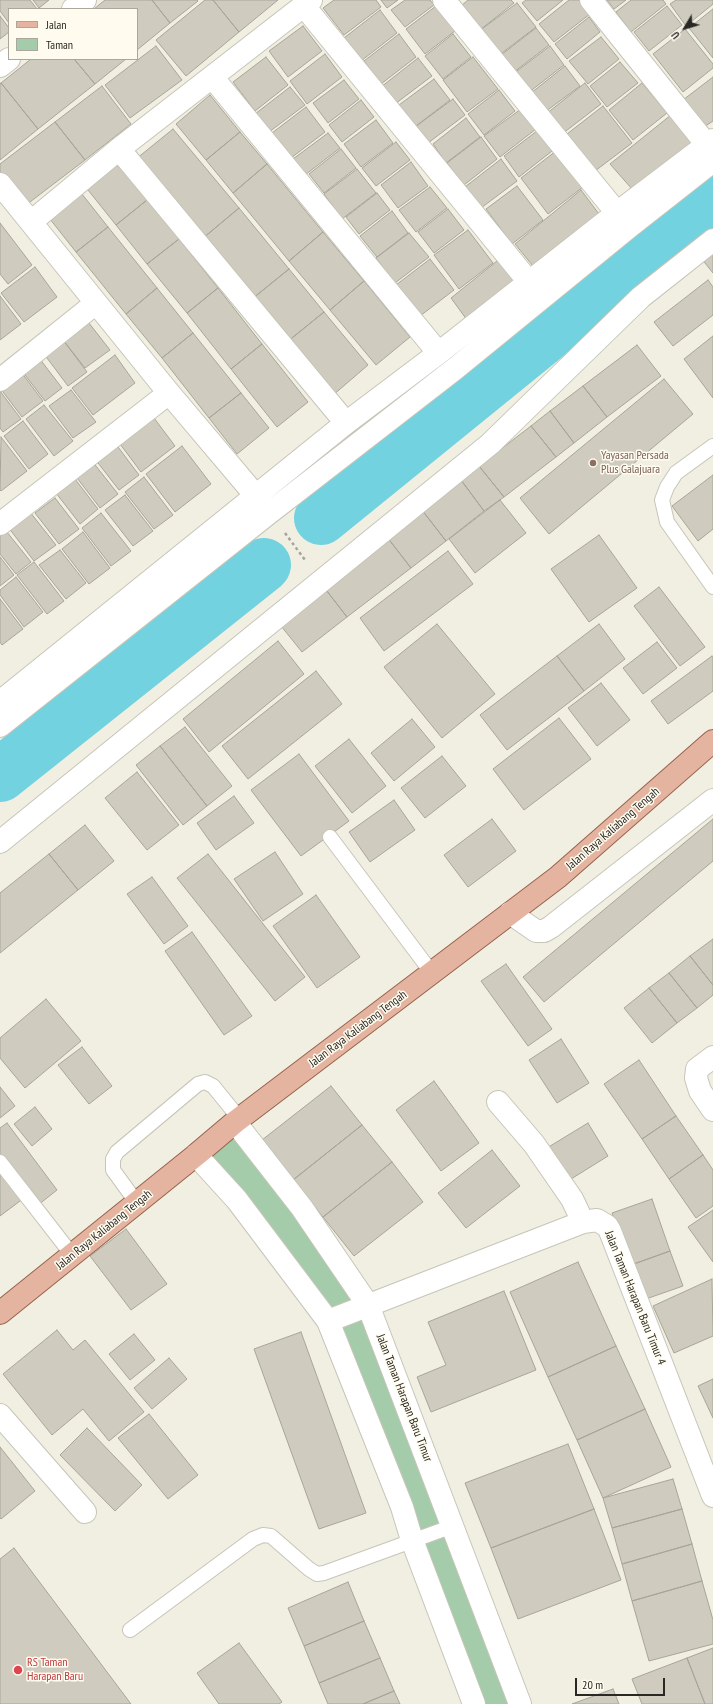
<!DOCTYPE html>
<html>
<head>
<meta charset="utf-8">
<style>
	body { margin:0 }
	#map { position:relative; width:713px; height:1704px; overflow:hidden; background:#f1efe2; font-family:"PT Sans Narrow",sans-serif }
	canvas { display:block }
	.legend { position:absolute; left:8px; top:8px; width:130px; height:52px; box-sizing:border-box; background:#fffcef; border:1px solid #a9a79e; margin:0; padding:5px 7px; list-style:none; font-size:12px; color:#292824 }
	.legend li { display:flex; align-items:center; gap:8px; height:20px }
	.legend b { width:20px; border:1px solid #a9a79e }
	.north { position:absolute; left:665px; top:8px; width:40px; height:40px; -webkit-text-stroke:3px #fffcef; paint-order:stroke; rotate:232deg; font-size:11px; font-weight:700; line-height:16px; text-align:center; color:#292824 }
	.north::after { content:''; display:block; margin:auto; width:14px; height:18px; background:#292824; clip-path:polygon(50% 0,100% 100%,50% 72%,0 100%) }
	.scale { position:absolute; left:575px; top:1678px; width:90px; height:18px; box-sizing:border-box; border:2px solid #292824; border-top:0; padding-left:5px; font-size:12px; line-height:14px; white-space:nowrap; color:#292824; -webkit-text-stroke:3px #fffcef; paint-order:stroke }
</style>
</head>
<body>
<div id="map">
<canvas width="713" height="1704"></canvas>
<ul class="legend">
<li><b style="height:5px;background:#e4b4a0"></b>Jalan</li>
<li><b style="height:11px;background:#a5ccaa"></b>Taman</li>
</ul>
<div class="north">U</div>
<div class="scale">20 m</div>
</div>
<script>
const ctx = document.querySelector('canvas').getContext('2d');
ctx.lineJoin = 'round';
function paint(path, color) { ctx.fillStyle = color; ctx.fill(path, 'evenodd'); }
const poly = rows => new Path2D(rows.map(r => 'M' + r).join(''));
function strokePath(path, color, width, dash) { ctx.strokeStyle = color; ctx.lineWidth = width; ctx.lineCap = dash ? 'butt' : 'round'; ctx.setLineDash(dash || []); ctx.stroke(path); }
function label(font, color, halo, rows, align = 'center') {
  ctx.font = font + ' "PT Sans Narrow",sans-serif'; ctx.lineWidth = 3; ctx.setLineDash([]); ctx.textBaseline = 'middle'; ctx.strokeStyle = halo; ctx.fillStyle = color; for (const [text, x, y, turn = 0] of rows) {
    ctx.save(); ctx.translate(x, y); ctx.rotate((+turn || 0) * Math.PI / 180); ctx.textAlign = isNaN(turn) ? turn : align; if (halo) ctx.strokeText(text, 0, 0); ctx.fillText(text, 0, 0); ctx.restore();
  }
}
paint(poly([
	[235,1122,368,1305,520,1704,474,1704,328,1321,196,1155]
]), '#a5ccaa');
strokePath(poly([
	[321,518,713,200],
	[0,775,264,565]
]), '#72d2df', 54);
const building = poly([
	[0,0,30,0,37,9,9,9,9,23,0,11,0,0],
	[33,0,49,0,39,8,33,0],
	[105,0,152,0,170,23,137,50,137,9,94,9,105,0],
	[152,0,197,0,198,1,170,23,152,0],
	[205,0,213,0,239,32,186,76,156,40,205,0],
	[213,0,278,0,239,32,213,0],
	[334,0,376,0,381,7,344,35,323,8,334,0],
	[381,0,398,0,387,8,381,0],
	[405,0,430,0,434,5,405,27,391,10,405,0],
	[468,0,511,0,514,3,480,30,461,6,468,0],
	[526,0,563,0,537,21,522,3,526,0],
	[569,0,579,0,590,14,554,42,539,24,569,0],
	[607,0,626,0,614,9,607,0],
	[631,0,663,0,666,4,631,32,616,12,631,0],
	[676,0,713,0,713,4,686,26,670,4,676,0],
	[517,3,536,27,498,56,479,31,517,3],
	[436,6,455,31,425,54,406,29,436,6],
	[667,6,682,25,649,51,634,32,667,6],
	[713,9,713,58,689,28,713,9],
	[380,10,397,33,361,61,344,38,380,10],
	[0,16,9,28,9,32,0,39,0,16],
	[589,17,600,32,567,59,555,44,589,17],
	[303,26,322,51,288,77,269,51,303,26],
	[536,28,549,45,514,72,501,55,536,28],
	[685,29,713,64,713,68,683,92,653,54,685,29],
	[399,34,416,57,381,84,364,61,399,34],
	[453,34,471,57,443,79,425,56,453,34],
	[601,37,619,59,588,84,569,61,601,37],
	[156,46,182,80,130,118,105,85,156,46],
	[550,46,564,65,528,93,513,74,550,46],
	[325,54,342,77,307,104,290,81,325,54],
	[266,57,288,85,255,111,233,82,266,57],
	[473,57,498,89,467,112,443,80,473,57],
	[418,58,432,76,395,104,381,87,418,58],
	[31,59,74,59,95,84,38,129,1,83,31,59],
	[74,59,126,59,95,84,74,59],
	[620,62,638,83,607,107,590,86,620,62],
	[565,66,580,86,545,112,531,93,565,66],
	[713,77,713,121,704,127,683,100,713,77],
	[434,79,450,100,416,126,399,105,434,79],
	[344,80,359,99,328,123,313,103,344,80],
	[1,83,38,129,0,160,0,84,1,83],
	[585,83,601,104,562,134,546,114,585,83],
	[642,83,667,113,633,140,609,110,642,83],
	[102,86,131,124,85,160,55,122,102,86],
	[290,87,305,105,269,132,255,114,290,87],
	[499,90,515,111,484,135,468,114,499,90],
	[210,95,240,132,206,160,176,124,210,95],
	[453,99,465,115,428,143,415,127,453,99],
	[361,100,374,117,342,142,329,125,361,100],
	[603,106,632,143,595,171,567,134,603,106],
	[306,107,325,132,291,158,272,133,306,107],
	[521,109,536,129,500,157,484,136,521,109],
	[676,111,697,138,632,189,610,164,676,111],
	[466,118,480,137,446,163,433,144,466,118],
	[376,120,393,143,361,167,344,144,376,120],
	[55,122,85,160,26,205,0,172,0,164,55,122],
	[173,129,239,208,202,239,136,159,173,129],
	[537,131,552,151,519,177,504,156,537,131],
	[240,132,267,164,233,193,206,160,240,132],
	[328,133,340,148,305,175,293,159,328,133],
	[481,137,497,159,464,185,447,163,481,137],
	[396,142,410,160,376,186,362,168,396,142],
	[341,149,356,168,324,193,309,174,341,149],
	[556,151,583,187,548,214,521,178,556,151],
	[501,159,517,181,481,208,465,187,501,159],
	[115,160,147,200,116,225,84,185,115,160],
	[411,162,428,186,398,208,381,185,411,162],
	[267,164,323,232,289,261,233,193,267,164],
	[357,169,376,193,342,219,324,194,357,169],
	[517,186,543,220,512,244,486,209,517,186],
	[430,187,447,208,416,232,399,210,430,187],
	[78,189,108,227,76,252,46,214,78,189],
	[581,190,599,214,533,266,515,244,581,190],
	[377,193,390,210,359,234,346,217,377,193],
	[147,200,179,239,147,264,116,225,147,200],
	[239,208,289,269,252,299,202,239,239,208],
	[448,209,464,230,434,253,418,232,448,209],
	[392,211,408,233,377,257,360,236,392,211],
	[0,223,32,265,8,284,0,274,0,223],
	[108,227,157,288,126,314,76,252,108,227],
	[468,230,493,263,459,289,434,255,468,230],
	[323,232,364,281,330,310,289,261,323,232],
	[409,233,429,257,395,283,376,258,409,233],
	[179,239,218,288,187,313,147,264,179,239],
	[713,249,713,273,701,258,713,249],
	[502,257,519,279,467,320,451,298,502,257],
	[430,259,454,290,420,316,396,285,430,259],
	[35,267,57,297,24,322,1,293,35,267],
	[289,269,324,312,287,342,252,299,289,269],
	[708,280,713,287,713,315,673,346,654,322,708,280],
	[364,281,410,337,376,365,330,310,364,281],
	[157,288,193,333,162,358,126,314,157,288],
	[218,288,262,344,231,369,187,313,218,288],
	[0,296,21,324,0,340,0,296],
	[324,312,368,365,332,396,287,342,324,312],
	[85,318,110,350,85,368,60,336,85,318],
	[193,333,241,393,209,418,162,358,193,333],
	[60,336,87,372,68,386,41,350,60,336],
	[713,336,713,398,684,359,713,336],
	[262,344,308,402,277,427,231,369,262,344],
	[637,345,661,376,607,417,583,386,637,345],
	[36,354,62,388,45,401,19,367,36,354],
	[115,355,135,383,93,415,72,388,115,355],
	[18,368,43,401,22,417,0,388,18,368],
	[664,379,693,414,549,534,520,498,664,379],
	[583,386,607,417,574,443,550,411,583,386],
	[71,390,96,422,73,438,49,406,71,390],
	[0,391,21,419,3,432,0,428,0,391],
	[241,393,269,428,237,454,209,418,241,393],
	[44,405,73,441,54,456,26,419,44,405],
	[550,411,574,443,556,457,531,426,550,411],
	[151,414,175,446,141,472,117,440,151,414],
	[23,421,48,454,29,469,4,436,23,421],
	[531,426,556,457,504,497,479,466,531,426],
	[1,437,27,471,1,491,0,490,1,437],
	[115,443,139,475,119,490,95,459,115,443],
	[182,446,211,484,175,512,146,474,182,446],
	[92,461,118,494,100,508,74,474,92,461],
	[479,466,504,497,484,511,461,480,479,466],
	[713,475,713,529,698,541,672,506,713,475],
	[144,477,173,515,154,529,125,492,144,477],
	[75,479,98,509,80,524,56,493,75,479],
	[461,480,484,511,446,541,422,510,461,480],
	[125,495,153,531,133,546,105,510,125,495],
	[55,498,79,529,59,544,35,513,55,498],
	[500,500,526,533,475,573,449,539,500,500],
	[26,507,56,545,34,561,5,523,26,507],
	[422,510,446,541,411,568,387,537,422,510],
	[101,513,131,551,111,566,82,528,101,513],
	[2,526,31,562,16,574,0,554,0,528,2,526],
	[83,532,110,568,89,584,62,549,83,532],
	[599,535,637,588,589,622,551,569,599,535],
	[387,537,411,568,347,617,323,586,387,537],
	[60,550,86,583,66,599,39,565,60,550],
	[448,551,473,584,384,651,360,618,448,551],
	[0,557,14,575,0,586,0,557],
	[34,562,64,601,47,614,17,575,34,562],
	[16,577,43,612,24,627,0,595,0,590,16,577],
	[323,586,347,617,302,652,277,621,323,586],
	[659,587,705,647,680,666,634,606,659,587],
	[0,599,23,629,2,645,0,642,0,599],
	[437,624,495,694,442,738,384,667,437,624],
	[599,624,625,659,584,691,557,656,599,624],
	[278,641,304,674,209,752,183,719,278,641],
	[657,642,677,668,643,694,623,668,657,642],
	[557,656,584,691,507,750,480,715,557,656],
	[712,656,713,658,713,691,668,724,651,701,712,656],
	[316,671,342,704,248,779,222,746,316,671],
	[601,683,630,720,597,746,568,708,601,683],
	[559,718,591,759,524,810,493,769,559,718],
	[412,719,435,747,394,781,371,753,412,719],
	[185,727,232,786,207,806,160,746,185,727],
	[349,739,386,786,352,813,315,766,349,739],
	[160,746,207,806,183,825,136,765,160,746],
	[299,754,349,821,301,856,251,790,299,754],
	[442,756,466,786,425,818,401,788,442,756],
	[137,772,179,825,147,850,105,798,137,772],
	[234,796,254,823,216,850,197,823,234,796],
	[394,800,415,830,370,862,349,832,394,800],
	[492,819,516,851,468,887,444,855,492,819],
	[713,819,713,861,544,1002,523,977,713,819],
	[85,825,114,861,78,890,49,854,85,825],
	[275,852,303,894,263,921,234,879,275,852],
	[49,854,78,890,0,953,0,893,49,854],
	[208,854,305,977,275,1001,177,878,208,854],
	[152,877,188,926,164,944,127,894,152,877],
	[316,895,360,957,317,988,273,926,316,895],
	[192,932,252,1016,224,1035,165,951,192,932],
	[713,939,713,985,690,956,713,939],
	[690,956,713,985,713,995,697,1008,669,973,690,956],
	[506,964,552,1029,528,1046,481,981,506,964],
	[669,973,697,1008,677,1023,649,988,669,973],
	[649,988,677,1023,652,1043,624,1008,649,988],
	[46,999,81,1041,25,1088,0,1058,0,1038,46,999],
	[561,1039,589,1083,557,1103,529,1060,561,1039],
	[82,1047,112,1086,89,1104,58,1065,82,1047],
	[639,1060,676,1116,642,1139,604,1084,639,1060],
	[434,1081,479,1143,441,1171,396,1110,434,1081],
	[331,1086,362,1125,293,1180,262,1140,331,1086],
	[0,1087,15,1106,0,1118,0,1087],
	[35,1107,52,1129,32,1146,14,1124,35,1107],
	[676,1116,703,1155,669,1179,642,1139,676,1116],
	[7,1123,57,1190,38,1205,0,1154,0,1128,7,1123],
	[588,1123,608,1156,563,1184,542,1151,588,1123],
	[362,1125,392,1162,323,1217,293,1180,362,1125],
	[492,1150,520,1186,466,1228,438,1193,492,1150],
	[703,1155,713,1170,713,1206,696,1218,669,1179,703,1155],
	[392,1162,423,1202,354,1256,323,1217,392,1162],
	[0,1167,24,1198,0,1216,0,1167],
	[652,1199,670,1251,631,1265,612,1213,652,1199],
	[713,1210,713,1262,688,1227,713,1210],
	[126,1229,167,1284,131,1310,90,1256,126,1229],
	[670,1251,683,1286,643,1300,631,1265,670,1251],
	[578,1262,616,1346,548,1377,510,1292,578,1262],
	[712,1279,713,1336,674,1353,653,1306,712,1279],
	[504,1291,536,1370,431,1412,417,1377,446,1365,428,1322,504,1291],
	[57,1330,73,1350,85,1340,144,1412,109,1441,83,1409,52,1435,3,1374,57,1330],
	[301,1332,366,1513,319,1529,254,1349,301,1332],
	[134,1334,155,1360,130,1380,109,1354,134,1334],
	[616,1346,645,1409,577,1440,548,1377,616,1346],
	[169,1358,187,1379,152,1409,134,1388,169,1358],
	[713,1379,713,1418,698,1386,713,1379],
	[645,1409,671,1467,603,1498,577,1440,645,1409],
	[149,1414,198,1475,168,1499,118,1438,149,1414],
	[87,1428,142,1485,115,1511,60,1455,87,1428],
	[568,1444,594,1509,491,1548,465,1483,568,1444],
	[0,1447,35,1491,1,1519,0,1518,0,1447],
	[673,1479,682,1509,612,1528,603,1498,673,1479],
	[594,1509,621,1580,518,1619,491,1548,594,1509],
	[682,1509,692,1544,622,1564,612,1528,682,1509],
	[692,1544,702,1581,632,1601,622,1564,692,1544],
	[14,1548,131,1704,0,1704,0,1559,14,1548],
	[702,1581,713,1620,713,1644,649,1661,632,1601,702,1581],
	[348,1582,364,1621,304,1646,288,1608,348,1582],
	[364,1621,380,1658,319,1683,304,1646,364,1621],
	[239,1643,282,1702,279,1704,219,1704,197,1673,239,1643],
	[713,1648,713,1704,705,1704,687,1658,713,1648],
	[380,1658,394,1691,363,1704,328,1704,319,1683,380,1658],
	[687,1658,705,1704,642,1704,632,1679,687,1658],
	[613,1689,619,1704,572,1704,613,1689],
	[394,1691,400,1704,363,1704,394,1691]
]);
paint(building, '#cfccbf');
strokePath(building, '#a7a598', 1);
const service = poly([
	[713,446,676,473,667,487,662,500,667,522,713,587],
	[330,837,432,973],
	[0,1162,73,1256],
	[137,1203,113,1170,113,1159,117,1152,198,1084,205,1082,213,1086,239,1118],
	[130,1630,253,1539,263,1535,271,1536,309,1569,317,1574,324,1573,453,1526]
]);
const minor = poly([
	[444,0,617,213],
	[591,0,707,145],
	[304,6,529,282],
	[213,78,432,345,440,352],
	[119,149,346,423],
	[0,184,169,393,256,496],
	[31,222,119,149,311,0],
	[0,380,96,303],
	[0,524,169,393],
	[0,702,346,423,440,352,617,213,713,140],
	[0,726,269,513,456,368,629,227,713,161],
	[0,842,490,444,641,297,713,240],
	[510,913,536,931,544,931,551,927,713,800],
	[713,1057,697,1069,696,1078,700,1091,713,1110],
	[498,1102,534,1144,572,1199,583,1222],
	[328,1321,583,1222,597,1220,607,1226,610,1231,713,1496],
	[0,1415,85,1512]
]);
const tertiary = poly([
	[73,9,85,0],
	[0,66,9,59],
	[235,1122,302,1208,368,1305,520,1704],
	[196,1155,237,1200,328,1321,402,1507,412,1540,474,1704]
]);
const primary = poly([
	[0,1313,196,1155,235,1122,558,877,713,741]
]);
strokePath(service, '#c7c5b8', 16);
strokePath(minor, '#c7c5b8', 24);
strokePath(tertiary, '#c7c5b8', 24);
strokePath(primary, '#97624c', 24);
strokePath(poly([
	[285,533,305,560]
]), '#a6a49b', 2.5, [3, 3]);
strokePath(service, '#fff', 14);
strokePath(minor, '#fff', 22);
strokePath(tertiary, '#fff', 22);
strokePath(primary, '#e4b4a0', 22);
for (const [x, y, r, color] of [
	[593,463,4,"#8d6e63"],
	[18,1670,5,"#e0444e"]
]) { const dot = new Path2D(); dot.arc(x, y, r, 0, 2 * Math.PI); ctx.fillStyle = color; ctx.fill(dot); strokePath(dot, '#fffcef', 1.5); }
label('12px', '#785e54', '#fffcef', [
	["Yayasan Persada",601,456],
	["Plus Galajuara",601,470]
], 'left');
label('12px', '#292824', '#fffcef', [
	["Jalan Raya Kaliabang Tengah",613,829,-41],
	["Jalan Raya Kaliabang Tengah",358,1029,-37],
	["Jalan Raya Kaliabang Tengah",104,1230,-39],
	["Jalan Taman Harapan Baru Timur 4",635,1298,68],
	["Jalan Taman Harapan Baru Timur",404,1398,69]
]);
label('12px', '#be3a42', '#fffcef', [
	["RS Taman",27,1663],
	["Harapan Baru",27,1677]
], 'left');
</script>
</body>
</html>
